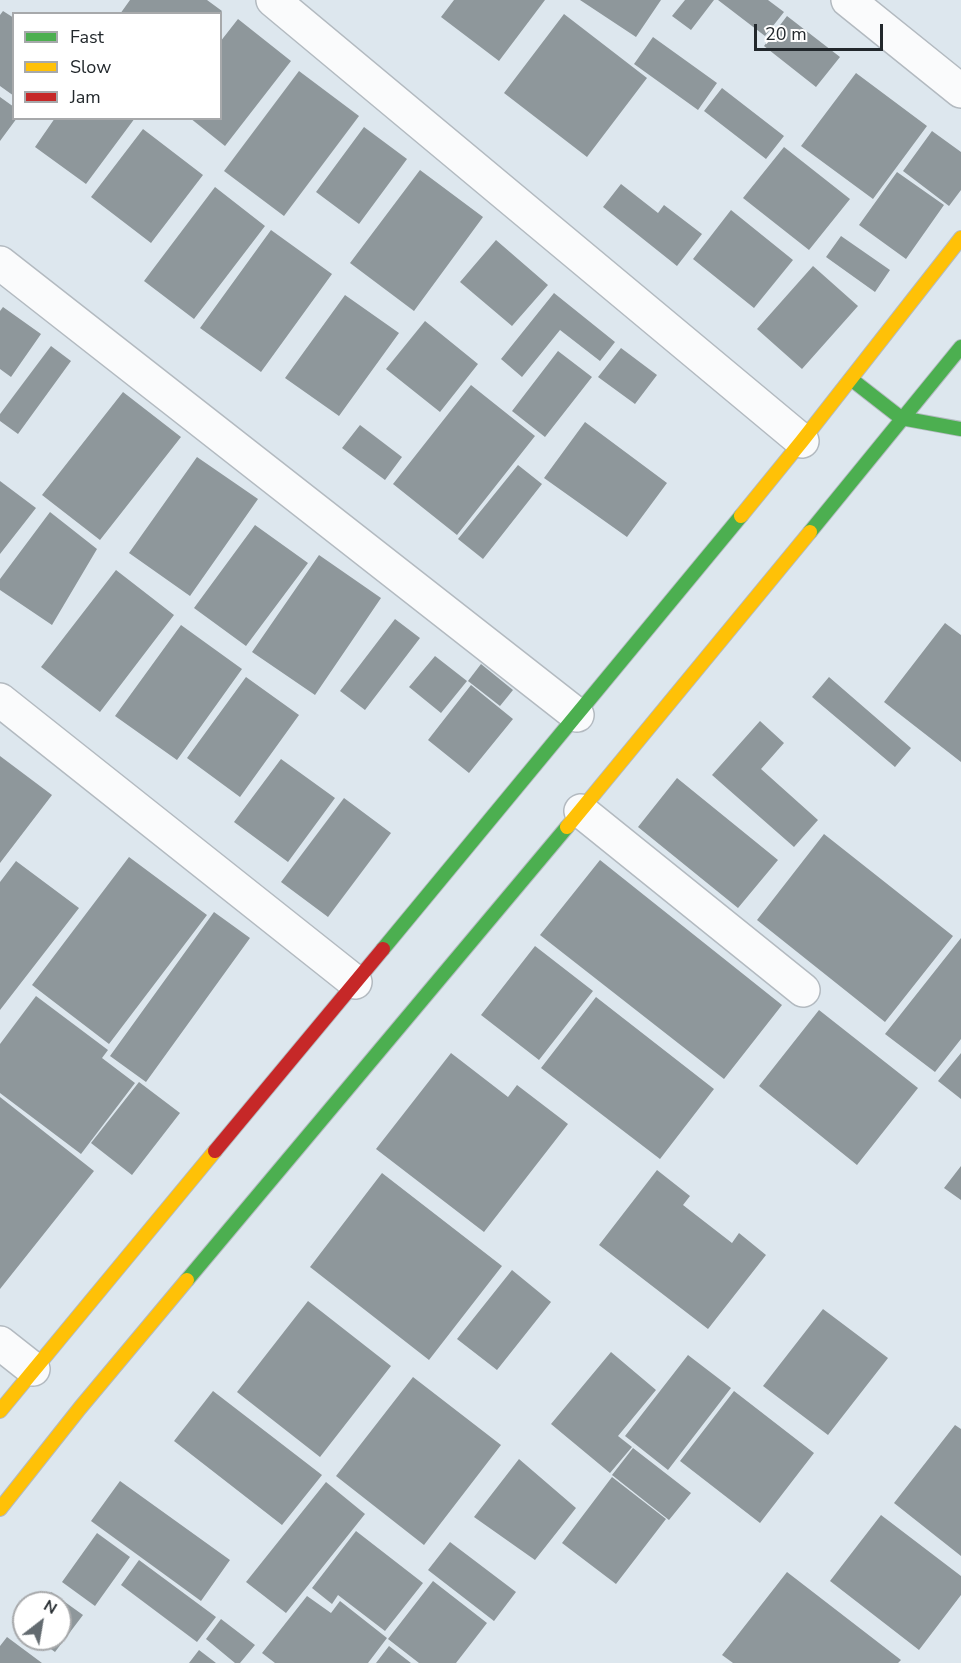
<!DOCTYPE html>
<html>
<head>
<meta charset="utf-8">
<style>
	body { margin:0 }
	#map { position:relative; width:961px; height:1663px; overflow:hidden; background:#dde7ee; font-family:"Nunito Sans",sans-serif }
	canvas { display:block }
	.legend { position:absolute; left:12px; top:12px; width:210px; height:108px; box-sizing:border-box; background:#fff; border:2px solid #a7a9ab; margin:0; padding:8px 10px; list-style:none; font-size:18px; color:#22282c }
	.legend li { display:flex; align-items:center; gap:12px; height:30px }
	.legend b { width:30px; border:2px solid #a7a9ab }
	.north { position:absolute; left:12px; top:1591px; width:60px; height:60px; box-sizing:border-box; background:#fff; border:2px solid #a7a9ab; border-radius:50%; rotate:31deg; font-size:16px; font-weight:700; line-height:24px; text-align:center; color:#22282c }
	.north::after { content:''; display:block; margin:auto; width:21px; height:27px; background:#636b70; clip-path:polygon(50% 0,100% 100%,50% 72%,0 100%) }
	.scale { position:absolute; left:754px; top:24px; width:129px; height:27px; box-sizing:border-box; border:3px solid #22282c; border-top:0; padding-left:8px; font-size:18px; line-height:21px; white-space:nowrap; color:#22282c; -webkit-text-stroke:4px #fff; paint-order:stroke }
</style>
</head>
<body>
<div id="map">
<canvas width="961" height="1663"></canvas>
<ul class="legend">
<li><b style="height:8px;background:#4caf50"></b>Fast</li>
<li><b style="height:8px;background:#ffc107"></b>Slow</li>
<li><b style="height:8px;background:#c62828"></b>Jam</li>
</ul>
<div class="north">N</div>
<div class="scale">20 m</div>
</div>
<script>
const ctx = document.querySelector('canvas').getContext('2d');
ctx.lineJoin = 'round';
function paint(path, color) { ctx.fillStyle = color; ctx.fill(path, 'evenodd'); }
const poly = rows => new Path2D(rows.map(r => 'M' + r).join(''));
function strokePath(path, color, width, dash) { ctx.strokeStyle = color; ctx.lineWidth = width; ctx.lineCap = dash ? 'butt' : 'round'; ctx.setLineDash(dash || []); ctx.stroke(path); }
paint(poly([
	[130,0,207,0,222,11,220,14,120,14],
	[454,0,545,0,499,61,441,17],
	[580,0,661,0,636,37],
	[685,0,714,0,691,30,672,16],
	[718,0,768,0,784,12,765,36],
	[3,11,14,18,14,96,0,86,0,15],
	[564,14,647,78,587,157,504,93],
	[787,16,840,57,816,87,764,46],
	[238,19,291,61,225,146,190,118,220,118,220,42],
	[653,37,717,83,698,110,634,64],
	[299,71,359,116,284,216,224,171],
	[856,73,927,126,873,199,801,146],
	[722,88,784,136,766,159,704,111],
	[0,97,14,107,14,118,17,118,0,141],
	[55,118,135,118,86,184,35,147],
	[364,127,407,159,359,224,316,192],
	[143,129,203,175,151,243,91,197],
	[932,131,961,152,961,190,949,206,903,171],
	[784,147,850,199,809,250,743,198],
	[420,170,483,217,414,311,350,263],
	[897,172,944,205,906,259,859,225],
	[621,184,658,213,664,205,702,234,677,266,603,207],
	[215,187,265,226,194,319,144,281],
	[731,210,793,260,754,308,693,259],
	[271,230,332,274,261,372,200,328],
	[841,236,890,270,875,292,826,257],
	[496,240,548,285,512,326,460,282],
	[813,266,858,306,802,369,757,329],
	[554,293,615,342,600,361,560,330,522,377,501,359],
	[345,295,399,333,339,416,285,378],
	[3,307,41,334,11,377,0,369,0,311],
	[425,321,478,364,440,412,386,369],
	[51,346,71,361,18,434,0,421,0,414],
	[621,348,657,375,635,404,598,377],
	[558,351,592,377,545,437,512,411],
	[471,385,535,436,457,535,393,484],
	[123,392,181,437,100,540,42,495],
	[585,422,667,483,627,537,544,478],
	[360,425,402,457,385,480,342,448],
	[197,457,258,499,190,596,129,553],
	[518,465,542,484,483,559,458,539],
	[0,481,36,508,0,554],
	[50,512,97,549,52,625,0,590,0,579],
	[255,525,308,563,246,646,194,608],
	[319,555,381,598,315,695,252,652],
	[116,570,174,615,100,712,41,667],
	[395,619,420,638,365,710,340,691],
	[945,623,961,635,961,762,884,702],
	[181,625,242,669,177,760,115,716],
	[435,656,467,681,441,713,409,687],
	[481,664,513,690,500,706,468,681],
	[246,677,299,715,240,797,187,758],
	[829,677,911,748,895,767,812,697],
	[471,685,513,719,469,773,428,740],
	[760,721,784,743,761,769,818,820,794,847,712,775],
	[0,756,52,795,0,863],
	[281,759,335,798,288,862,234,822],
	[677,778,778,860,738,908,638,827],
	[344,798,391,833,328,917,281,882],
	[824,834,953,936,885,1022,757,920],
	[129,857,207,915,109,1044,32,985],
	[600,860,782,1005,724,1079,540,935],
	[16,861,79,908,0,1010,0,882],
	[214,912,250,938,146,1082,110,1056],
	[961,938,961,1039,935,1072,885,1034],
	[535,946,593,991,539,1060,481,1015],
	[36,996,108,1050,102,1058,135,1083,81,1154,0,1093,0,1044],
	[596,997,714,1089,660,1159,541,1068],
	[819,1010,918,1088,857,1165,759,1086],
	[451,1053,508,1097,517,1085,568,1124,484,1232,376,1149],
	[961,1053,961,1099,938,1081],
	[139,1082,180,1113,132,1175,91,1143],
	[0,1097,94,1171,0,1289],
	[961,1166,961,1200,944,1188],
	[657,1170,690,1196,683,1205,732,1243,739,1233,766,1255,708,1329,599,1245],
	[382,1173,502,1266,429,1360,310,1267],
	[512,1270,551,1302,497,1370,457,1339],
	[308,1301,391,1366,320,1457,237,1392],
	[823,1309,888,1358,828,1435,763,1386],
	[611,1352,656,1390,618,1436,632,1447,610,1473,551,1424],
	[688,1355,731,1388,668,1470,625,1436],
	[413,1377,501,1445,424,1545,336,1476],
	[213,1391,322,1475,282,1525,174,1441],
	[734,1391,814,1453,760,1523,680,1461],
	[955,1425,961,1429,961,1556,894,1503],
	[633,1448,691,1493,669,1520,612,1475],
	[519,1459,576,1508,535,1560,474,1517],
	[612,1477,666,1519,616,1584,562,1543],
	[120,1481,230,1560,201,1601,91,1521],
	[326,1482,365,1514,286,1613,246,1582],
	[881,1515,961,1576,961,1595,919,1650,830,1581],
	[356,1531,423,1583,385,1631,338,1595,332,1604,312,1588],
	[97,1533,130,1557,95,1606,62,1582],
	[450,1542,516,1592,494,1621,428,1570],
	[139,1560,216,1617,197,1642,121,1585],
	[787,1572,901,1660,898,1663,733,1663,722,1655],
	[433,1581,487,1623,456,1663,419,1663,388,1639],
	[51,1592,83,1615,55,1652,37,1639,60,1639,60,1603,44,1603],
	[307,1596,331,1613,340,1601,387,1638,368,1663,275,1663,262,1653],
	[221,1619,255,1645,240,1663,235,1663,206,1639],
	[7,1637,42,1663,0,1663,0,1646],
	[389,1646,411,1663,376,1663],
	[199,1650,216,1663,189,1663]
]), '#8e979b');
const street = poly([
	[273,0,802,441],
	[848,0,961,91],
	[0,263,577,715],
	[0,700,355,982],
	[581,811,803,990],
	[0,1343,33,1369]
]);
const fast = poly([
	[851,379,901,418,961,429],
	[810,532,961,347],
	[383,949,741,516],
	[187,1280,567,827]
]);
const slow = poly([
	[741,516,802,441,961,238],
	[567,827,810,532],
	[0,1411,215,1151],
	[0,1509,80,1408,187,1280]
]);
const jam = poly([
	[215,1151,383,949]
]);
strokePath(street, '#b3bac0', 36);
strokePath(fast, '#b3bac0', 16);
strokePath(slow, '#b3bac0', 16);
strokePath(jam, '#b3bac0', 16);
strokePath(street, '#fafbfc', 33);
strokePath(fast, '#4caf50', 14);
strokePath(slow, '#ffc107', 14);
strokePath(jam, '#c62828', 14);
</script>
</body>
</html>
